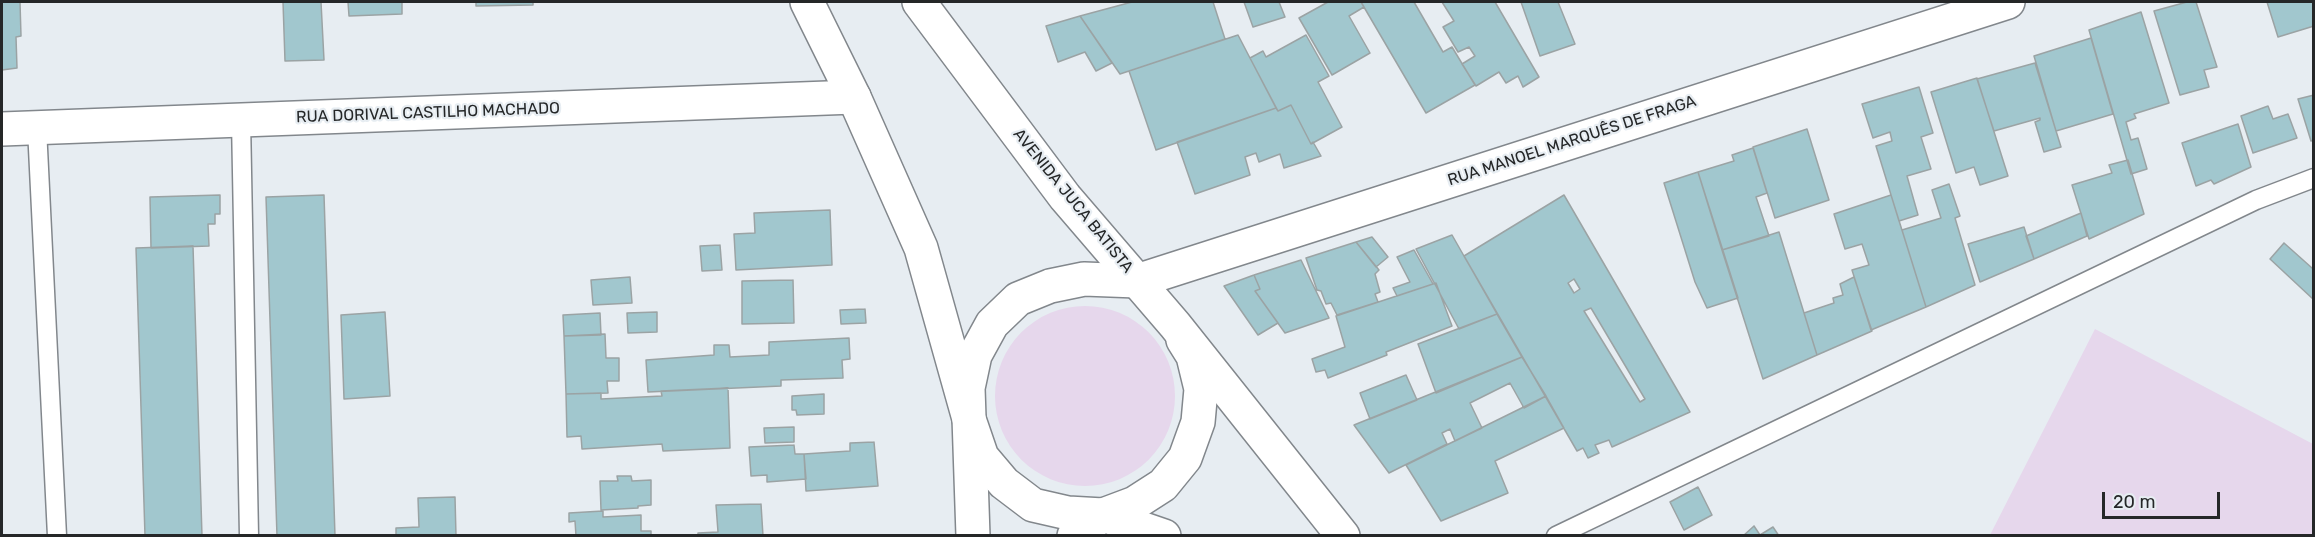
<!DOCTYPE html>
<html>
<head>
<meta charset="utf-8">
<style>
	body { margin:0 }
	#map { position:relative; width:2315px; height:537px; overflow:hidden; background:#e7edf2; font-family:Rubik,sans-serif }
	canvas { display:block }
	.frame { position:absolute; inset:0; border:3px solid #252728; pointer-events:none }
	.scale { position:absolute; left:2102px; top:492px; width:118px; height:27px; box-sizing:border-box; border:3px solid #252728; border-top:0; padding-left:8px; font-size:18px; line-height:21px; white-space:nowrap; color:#252728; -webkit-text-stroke:4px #e7edf2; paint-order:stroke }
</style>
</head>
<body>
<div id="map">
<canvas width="2315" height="537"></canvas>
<div class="frame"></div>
<div class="scale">20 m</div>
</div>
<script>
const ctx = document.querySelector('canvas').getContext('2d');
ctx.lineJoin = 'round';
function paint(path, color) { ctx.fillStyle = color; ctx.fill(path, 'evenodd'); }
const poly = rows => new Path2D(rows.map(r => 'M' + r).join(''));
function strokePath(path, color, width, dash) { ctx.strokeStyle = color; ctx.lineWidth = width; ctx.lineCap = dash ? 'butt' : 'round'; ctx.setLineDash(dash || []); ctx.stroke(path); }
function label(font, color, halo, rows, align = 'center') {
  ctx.font = font + ' Rubik,sans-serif'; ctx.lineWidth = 4.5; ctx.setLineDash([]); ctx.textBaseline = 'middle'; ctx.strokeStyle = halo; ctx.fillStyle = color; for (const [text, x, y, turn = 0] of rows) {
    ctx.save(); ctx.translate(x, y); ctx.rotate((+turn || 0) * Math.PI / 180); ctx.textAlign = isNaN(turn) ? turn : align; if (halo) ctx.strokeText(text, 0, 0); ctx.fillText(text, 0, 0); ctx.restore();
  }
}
paint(poly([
	'995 396a90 90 0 1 1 180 0a90 90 0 1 1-180 0Z',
	[2095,329,2313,444,2313,535,1990,535]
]), '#e6d7ec');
const building = poly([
	[2,2,20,2,21,36,16,37,17,68,2,70,2,2],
	[283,2,321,2,324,60,285,61,283,2],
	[348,2,402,2,402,14,349,16,348,2],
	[476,2,533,2,533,5,476,6,476,2],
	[1132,2,1213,2,1225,39,1120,74,1080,16,1132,2],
	[1244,2,1279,2,1285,17,1253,27,1244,2],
	[1328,2,1361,2,1364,7,1349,16,1370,53,1332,75,1299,18,1328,2],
	[1361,2,1414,2,1443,52,1452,47,1475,85,1426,113,1361,2],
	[1442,2,1495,2,1539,77,1523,87,1518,76,1506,83,1499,72,1476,86,1462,64,1475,56,1469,47,1458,52,1443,27,1454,21,1442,2],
	[1521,2,1558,2,1575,44,1540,56,1521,2],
	[2187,2,2196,2,2217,67,2204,70,2209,87,2180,95,2154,11,2187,2],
	[2267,2,2314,2,2314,26,2278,37,2267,2],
	[2141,12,2169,103,2134,114,2136,118,2126,122,2131,140,2138,138,2147,169,2131,174,2089,30,2141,12],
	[1080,16,1112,63,1096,71,1085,52,1058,62,1046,26,1080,16],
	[1238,35,1276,108,1156,150,1129,71,1238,35],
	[1306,35,1329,76,1318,82,1342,127,1311,144,1291,105,1278,111,1250,58,1263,51,1266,57,1306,35],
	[2091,38,2113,114,2056,131,2034,56,2091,38],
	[2035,63,2061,147,2044,152,2035,122,2040,120,2040,118,1994,131,1977,79,2035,63],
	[1977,78,2008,176,1980,185,1974,167,1956,173,1931,92,1977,78],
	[1919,87,1933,133,1921,137,1931,169,1907,176,1918,215,1899,221,1876,146,1892,141,1890,132,1873,138,1862,104,1919,87],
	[2314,95,2314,140,2311,141,2298,99,2314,95],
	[1291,105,1311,144,1313,142,1321,156,1284,168,1280,154,1259,162,1256,153,1245,157,1250,175,1195,194,1177,142,1276,108,1278,111,1291,105],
	[2268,106,2273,119,2288,114,2297,138,2253,153,2241,116,2268,106],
	[2238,124,2251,167,2214,184,2211,180,2196,186,2182,143,2238,124],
	[1807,129,1829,200,1775,218,1753,147,1807,129],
	[1753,148,1767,193,1756,197,1769,236,1722,250,1698,172,1734,161,1732,155,1753,148],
	[2128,160,2144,214,2089,239,2072,185,2112,173,2109,165,2128,160],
	[1698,172,1738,298,1707,308,1695,282,1664,183,1698,172],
	[1949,184,1960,216,1955,218,1975,285,1926,307,1902,230,1941,218,1932,190,1949,184],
	[220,195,220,214,215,214,215,224,208,224,209,246,151,248,150,197,220,195],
	[324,195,335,536,277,536,266,197,324,195],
	[1564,195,1690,412,1612,447,1609,440,1595,445,1599,453,1588,458,1583,448,1577,451,1464,256,1564,195],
	[1574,279,1580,289,1574,293,1568,283,1574,279],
	[1591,308,1645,399,1640,402,1584,311,1591,308],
	[1891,195,1926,307,1871,330,1852,270,1869,265,1862,244,1845,249,1834,214,1891,195],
	[830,210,832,265,736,270,734,234,755,233,754,213,830,210],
	[2081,213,2087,236,2034,259,2026,236,2081,213],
	[2024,227,2034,259,1980,282,1968,244,2024,227],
	[1779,232,1817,355,1763,379,1722,250,1779,232],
	[1452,235,1497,314,1459,329,1416,249,1452,235],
	[1372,237,1388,257,1376,267,1356,242,1372,237],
	[1356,242,1379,270,1375,274,1380,292,1375,294,1378,302,1337,315,1331,303,1326,304,1321,291,1317,290,1306,258,1356,242],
	[2284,243,2312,268,2314,266,2314,300,2270,259,2284,243],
	[720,245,722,270,702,271,700,246,720,245],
	[193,246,202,536,145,536,136,248,193,246],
	[1414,250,1433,284,1397,296,1393,288,1410,282,1397,257,1414,250],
	[1301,260,1329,318,1285,333,1255,291,1260,289,1254,275,1301,260],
	[1254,275,1260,289,1255,291,1278,323,1258,335,1224,286,1254,275],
	[630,277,632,303,593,305,591,280,630,277],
	[1854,277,1872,331,1817,355,1804,313,1834,303,1833,298,1843,295,1840,284,1854,277],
	[793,280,794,323,742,324,742,281,793,280],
	[1436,283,1452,326,1386,352,1387,355,1328,378,1325,370,1316,372,1312,359,1345,347,1336,316,1436,283],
	[865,309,866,323,841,324,840,310,865,309],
	[385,312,390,396,344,399,341,315,385,312],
	[657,312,657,332,628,333,627,313,657,312],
	[600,313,601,335,564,336,563,315,600,313],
	[1497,314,1522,357,1436,393,1418,344,1497,314],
	[605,334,606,358,619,358,619,381,607,381,608,393,566,394,564,336,605,334],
	[849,338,850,359,842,360,843,378,781,380,781,386,648,392,646,360,714,355,714,345,729,345,730,357,769,355,769,342,849,338],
	[1522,357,1546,396,1524,408,1510,383,1470,403,1482,428,1455,441,1450,429,1442,433,1447,444,1389,473,1354,425,1522,357],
	[1406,375,1417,400,1370,419,1360,393,1406,375],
	[728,388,730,448,663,451,662,444,582,449,581,436,567,437,566,394,601,393,601,399,662,396,661,391,728,388],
	[824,394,824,414,797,415,796,410,792,410,792,396,824,394],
	[1546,396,1564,428,1495,461,1508,493,1441,521,1406,465,1546,396],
	[794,427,794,442,765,443,764,428,794,427],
	[874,442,878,486,806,491,804,454,850,451,850,443,874,442],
	[794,445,795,454,804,454,806,479,767,482,767,475,751,476,749,447,794,445],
	[617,476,631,476,632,481,651,480,651,505,638,506,638,508,601,510,600,481,618,481,617,476],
	[1698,487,1712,515,1684,530,1670,502,1698,487],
	[455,497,456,536,396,536,396,528,419,527,418,498,455,497],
	[761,504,763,536,698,536,698,533,718,532,716,505,761,504],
	[603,511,603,517,641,515,641,531,651,531,651,536,576,536,575,521,569,522,569,513,603,511],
	[1754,526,1760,535,1773,527,1779,536,1743,536,1754,526]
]);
paint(building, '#a1c7ce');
strokePath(building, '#9ba3a4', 1.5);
const lane = poly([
	[241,120,249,536],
	[37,128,57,536],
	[1556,536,2256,200,2314,178]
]);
const street = poly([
	[2,129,854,97],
	[1137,281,2008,2]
]);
const secondary = poly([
	[973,536,968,388,975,355,992,324,1018,299,1050,286,1084,279,1137,281],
	[1074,536,1103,515,1135,503,1163,485,1185,458,1198,422,1201,389,1193,356,1183,340]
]);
const primary = poly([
	[807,2,854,97,921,248,969,419,982,457,1004,483,1033,505,1068,513,1103,515,1164,536],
	[919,2,1065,197,1175,325,1343,536]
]);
strokePath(lane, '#82878c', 21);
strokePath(street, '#82878c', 36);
strokePath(secondary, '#82878c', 36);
strokePath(primary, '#82878c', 36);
strokePath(lane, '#fff', 18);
strokePath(street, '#fff', 33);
strokePath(secondary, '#fff', 33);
strokePath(primary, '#fff', 33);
label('16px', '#252728', '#e7edf2', [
	["RUA DORIVAL CASTILHO MACHADO",428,113,-2],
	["RUA MANOEL MARQUÊS DE FRAGA",1572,141,-18],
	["AVENIDA JUCA BATISTA",1073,201,51]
]);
</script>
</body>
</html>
